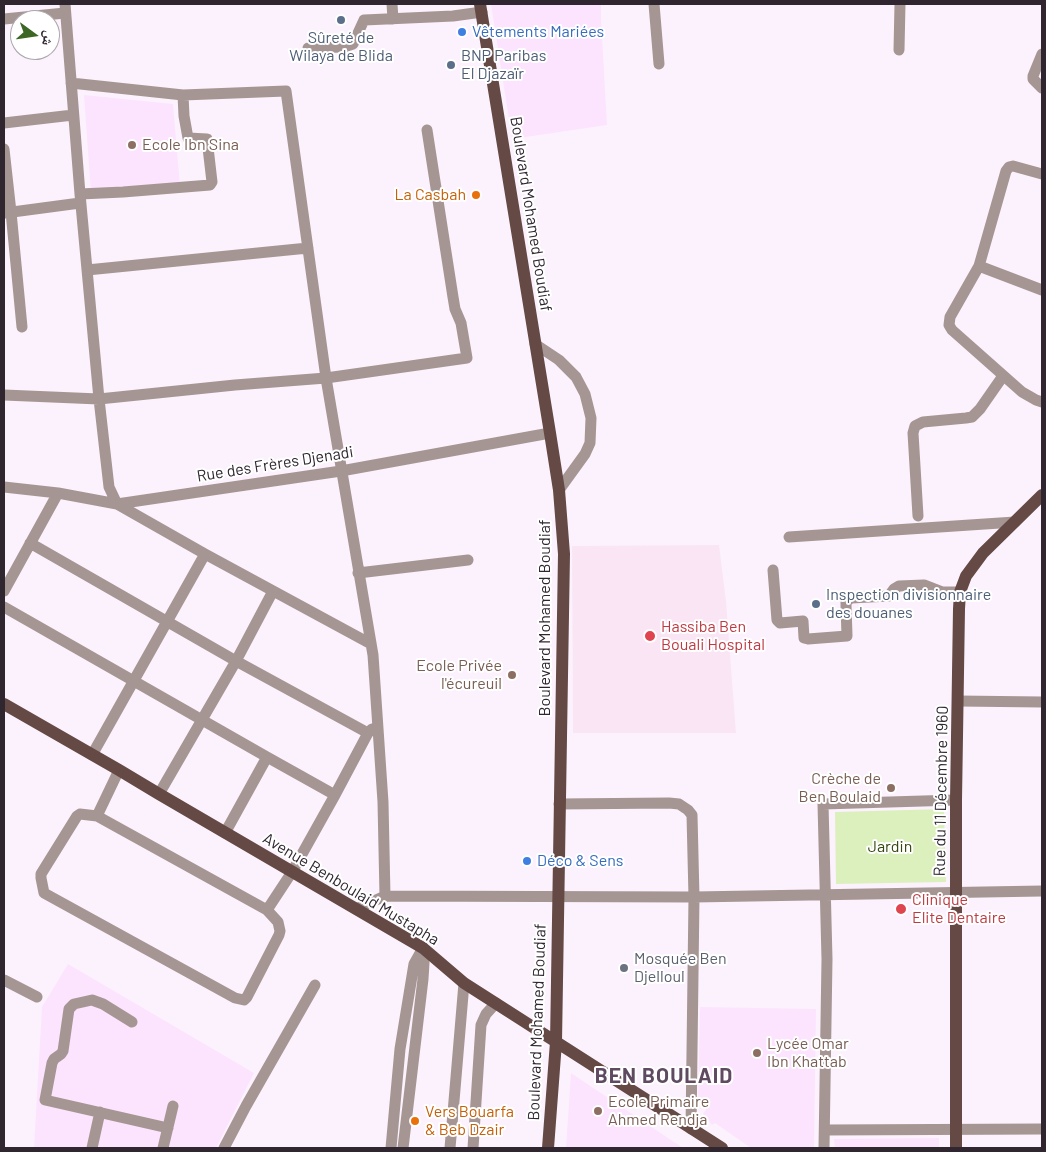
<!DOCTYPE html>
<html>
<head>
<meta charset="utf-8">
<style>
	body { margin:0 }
	#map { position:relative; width:1046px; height:1152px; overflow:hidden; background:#fcf2fd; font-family:Barlow,"Noto Naskh Arabic",sans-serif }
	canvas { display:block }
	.frame { position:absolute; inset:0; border:5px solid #2f2630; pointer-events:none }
	.north { position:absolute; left:10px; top:10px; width:50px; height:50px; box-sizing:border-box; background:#fff; border:1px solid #aca8ac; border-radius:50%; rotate:104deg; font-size:14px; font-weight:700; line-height:20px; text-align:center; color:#2f2630 }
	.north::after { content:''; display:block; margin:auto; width:18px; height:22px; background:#3d6724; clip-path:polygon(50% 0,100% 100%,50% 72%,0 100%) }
</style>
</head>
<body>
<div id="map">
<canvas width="1046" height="1152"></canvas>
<div class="frame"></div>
<div class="north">ش</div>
</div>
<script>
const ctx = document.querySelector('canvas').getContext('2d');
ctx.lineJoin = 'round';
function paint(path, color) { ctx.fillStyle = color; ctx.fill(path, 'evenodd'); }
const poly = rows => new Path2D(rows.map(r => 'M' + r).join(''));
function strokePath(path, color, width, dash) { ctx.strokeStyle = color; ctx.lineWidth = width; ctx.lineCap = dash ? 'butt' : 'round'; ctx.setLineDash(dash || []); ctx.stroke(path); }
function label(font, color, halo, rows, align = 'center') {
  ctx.font = font + ' Barlow,sans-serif'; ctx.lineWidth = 4; ctx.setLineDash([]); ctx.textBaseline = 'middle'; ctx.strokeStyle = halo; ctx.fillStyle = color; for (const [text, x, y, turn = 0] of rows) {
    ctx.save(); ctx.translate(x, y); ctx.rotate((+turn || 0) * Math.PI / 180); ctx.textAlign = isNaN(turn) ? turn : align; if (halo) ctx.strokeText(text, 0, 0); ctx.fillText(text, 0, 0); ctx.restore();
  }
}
paint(poly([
	[491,4,601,4,601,19,607,125,512,139],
	[84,95,173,104,180,186,91,193],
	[68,964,254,1073,216,1148,34,1148,42,1007],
	[700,1007,816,1009,814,1148,751,1148,715,1123,712,1125,703,1113,706,1110,698,1097],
	[571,1073,683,1148,566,1148],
	[939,1138,939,1148,835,1148,834,1139]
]), '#fce4fe');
paint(poly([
	[719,545,726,601,736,733,573,733,572,546]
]), '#fae5f4');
paint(poly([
	[944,809,946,882,836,884,835,812]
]), '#dcf0bd');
strokePath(poly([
	[65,4,80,194,99,399,109,487,117,504,205,554,371,644],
	[392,4,393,19],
	[654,4,659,64],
	[4,19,65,13],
	[308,48,344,47,353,44,364,20,453,16,482,12],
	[899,50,900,4],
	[1042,54,1033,76,1033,79,1042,88],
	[71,83,183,95,286,91,326,378,373,655,383,802,385,896],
	[4,123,73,115],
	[4,149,11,212,22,327],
	[1042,174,1013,166,1009,167,1006,171,979,266,950,317,949,325,952,330,1022,392,1036,400,1042,402],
	[80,194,123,192,210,185,212,182,207,139,188,138,184,116,183,95],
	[5,213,80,203],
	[979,266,1042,290],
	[87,270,308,248],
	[535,344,559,360,576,377,585,394,591,418,590,443,585,454,559,490],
	[4,395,99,399,235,385,326,378,467,358,461,323,455,309,453,297,427,130],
	[4,487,58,493,117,504,341,471,550,433],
	[918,516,913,433,915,426,923,422,966,418,972,417,980,409,1003,376],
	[789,537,1015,522],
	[30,543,236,661,368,733],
	[773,570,777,620,780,623,803,621,804,638,808,639,847,636,846,605,846,602,851,598,889,596,894,589,899,586,924,585,942,592,960,592],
	[358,573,468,560],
	[4,591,58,493],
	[4,607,267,757,335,795],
	[958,701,1042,702],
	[92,755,205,554],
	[159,794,236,661,273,591],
	[559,804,669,803,679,804,688,810,692,815,694,897,691,1129],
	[80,814,97,816,267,910,278,922,280,931,279,935,247,997,244,1000,235,998,44,893,41,878,41,874,77,816,80,814],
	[97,816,119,770],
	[225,833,267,757],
	[356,909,385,896,694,897,1042,891],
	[267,910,292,872,335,795,368,733,372,729],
	[4,980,37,997],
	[132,1022,103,1004,92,1000,74,1004,69,1009,63,1051,61,1054,54,1059,52,1063,45,1100,168,1128],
	[825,1130,1042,1129],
	[92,1148,100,1112],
	[163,1148,173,1106],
	[224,1148,246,1106,315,985],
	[391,1148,400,1049,414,964,423,948],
	[403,1148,423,979,424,963,423,948],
	[450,1148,464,983],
	[473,1148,481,1025,486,1014,496,1003],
	[824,1148,827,959,823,804,956,800]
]), '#a69693', 11);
strokePath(poly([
	[480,4,550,433,559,490,564,554,556,1042,548,1148],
	[4,704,119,770,159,794,423,948,464,983,722,1148],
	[956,1148,956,800,959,609,960,592,966,576,983,553,1042,495]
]), '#644945', 12);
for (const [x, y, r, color] of [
	[341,20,5,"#5c6f8a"],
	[462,32,5,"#3f7fe0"],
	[451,65,5,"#5c6f8a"],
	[132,145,5,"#8d6e63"],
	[476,195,5,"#e8710a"],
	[816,604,5,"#5c6f8a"],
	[650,636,6,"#e0444e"],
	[512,675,5,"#8d6e63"],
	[891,788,5,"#8d6e63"],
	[527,861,5,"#3f7fe0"],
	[901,909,6,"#e0444e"],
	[624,968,5,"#6b7280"],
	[757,1053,5,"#8d6e63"],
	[598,1111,5,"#8d6e63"],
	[415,1121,5,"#e8710a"]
]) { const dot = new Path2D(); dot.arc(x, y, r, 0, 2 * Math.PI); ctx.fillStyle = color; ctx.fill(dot); strokePath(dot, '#fff', 2); }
label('16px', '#366cbe', '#fff', [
	["Vêtements Mariées",472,32],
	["Déco & Sens",537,861]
], 'left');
label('16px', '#4e5e75', '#fff', [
	["Sûreté de",341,38,"center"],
	["Wilaya de Blida",341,56,"center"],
	["BNP Paribas",461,56],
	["El Djazaïr",461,74],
	["Inspection divisionnaire",826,595],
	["des douanes",826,613]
], 'left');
label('16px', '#785e54', '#fff', [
	["Ecole Ibn Sina",142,145],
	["Ecole Privée",502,666,"right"],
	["l'écureuil",502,684,"right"],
	["Crèche de",881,779,"right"],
	["Ben Boulaid",881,797,"right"],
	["Lycée Omar",767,1044],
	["Ibn Khattab",767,1062],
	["Ecole Primaire",608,1102],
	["Ahmed Rendja",608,1120]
], 'left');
label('16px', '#c56008', '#fff', [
	["La Casbah",466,195],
	["Vers Bouarfa",425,1112,"left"],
	["& Beb Dzair",425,1130,"left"]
], 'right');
label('16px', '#2f2630', '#fff', [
	["Boulevard Mohamed Boudiaf",531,214,81],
	["Rue des Frères Djenadi",275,464,-9],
	["Boulevard Mohamed Boudiaf",545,618,-90],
	["Rue du 11 Décembre 1960",941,791,-89],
	["Avenue Benboulaid Mustapha",351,889,31],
	["Boulevard Mohamed Boudiaf",537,1022,-88]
]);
label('16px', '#be3a42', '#fff', [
	["Hassiba Ben",661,627],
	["Bouali Hospital",661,645],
	["Clinique",912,900],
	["Elite Dentaire",912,918]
], 'left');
label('16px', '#34450e', '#fff', [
	["Jardin",890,847]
]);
label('16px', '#5b616d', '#fff', [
	["Mosquée Ben",634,959],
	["Djelloul",634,977]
], 'left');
ctx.letterSpacing = '1px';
label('bold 21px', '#5f4a61', '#fff', [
	["BEN BOULAID",664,1076]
]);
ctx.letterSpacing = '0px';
</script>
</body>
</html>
